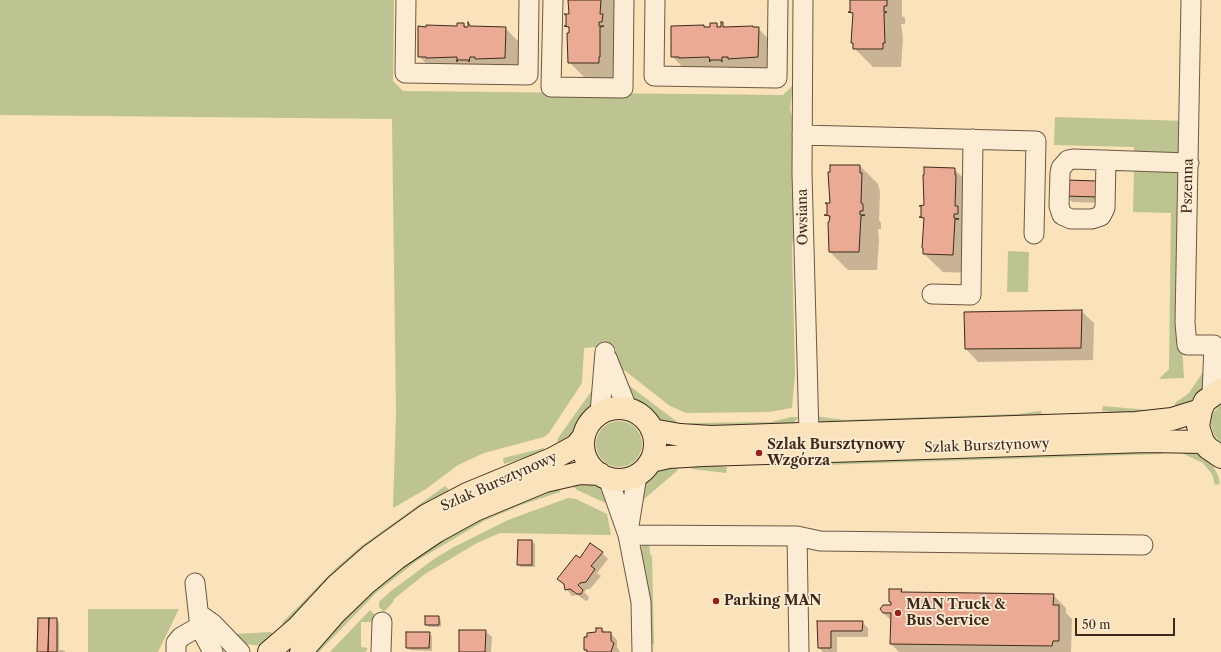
<!DOCTYPE html>
<html>
<head>
<meta charset="utf-8">
<style>
	body { margin:0 }
	#map { position:relative; width:1221px; height:652px; overflow:hidden; background:#fae2bb; font-family:"Libre Caslon Text",serif }
	canvas { display:block }
	.scale { position:absolute; left:1075px; top:618px; width:100px; height:18px; box-sizing:border-box; border:2px solid #3d2a1b; border-top:0; padding-left:5px; font-size:12px; line-height:14px; white-space:nowrap; color:#3d2a1b; -webkit-text-stroke:3px #fcecd3; paint-order:stroke }
</style>
</head>
<body>
<div id="map">
<canvas width="1221" height="652"></canvas>
<div class="scale">50 m</div>
</div>
<script>
const ctx = document.querySelector('canvas').getContext('2d');
ctx.lineJoin = 'round';
function paint(path, color) { ctx.fillStyle = color; ctx.fill(path, 'evenodd'); }
const poly = rows => new Path2D(rows.map(r => 'M' + r).join(''));
function strokePath(path, color, width, dash) { ctx.strokeStyle = color; ctx.lineWidth = width; ctx.lineCap = dash ? 'butt' : 'round'; ctx.setLineDash(dash || []); ctx.stroke(path); }
function label(font, color, halo, rows, align = 'center') {
  ctx.font = font + ' "Libre Caslon Text",serif'; ctx.lineWidth = 3.5; ctx.setLineDash([]); ctx.textBaseline = 'middle'; ctx.strokeStyle = halo; ctx.fillStyle = color; for (const [text, x, y, turn = 0] of rows) {
    ctx.save(); ctx.translate(x, y); ctx.rotate((+turn || 0) * Math.PI / 180); ctx.textAlign = isNaN(turn) ? turn : align; if (halo) ctx.strokeText(text, 0, 0); ctx.fillText(text, 0, 0); ctx.restore();
  }
}
paint(poly([
	[0,0,394,0,393,81,403,91,783,95,793,85,790,109,796,131,794,234,792,246,795,374,792,408,769,412,686,413,670,406,624,370,620,371,615,348,596,350,595,347,584,348,582,383,549,433,544,437,484,453,458,465,426,489,393,508,396,413,392,119,0,115],
	[1055,117,1186,121,1185,150,1178,156,1134,157,1134,147,1054,145],
	[1134,169,1177,170,1181,173,1182,346,1184,378,1159,379,1169,369,1171,213,1133,212],
	[1008,251,1029,252,1028,292,1007,292],
	[1206,370,1206,382,1202,390,1193,401,1175,410,1175,403,1189,393,1203,372],
	[627,384,676,421,677,426,661,421,648,408,630,395],
	[593,389,593,404,581,417,566,441,557,445,558,438],
	[1221,404,1221,443,1214,435,1211,424,1213,413],
	[1103,406,1147,410,1163,408,1163,412,1143,415,1102,411],
	[1041,411,1042,416,821,422,815,416,844,420,1017,414],
	[791,417,799,417,792,425,690,428,690,423,771,422],
	'596 444a23 23 0 1 1 46 0a23 23 0 1 1-46 0Z',
	[544,448,545,452,504,464,503,458],
	[1162,449,1162,454,790,466,803,461],
	[1175,450,1196,452,1200,455,1213,466,1218,475,1220,484,1215,485,1212,474,1203,463],
	[679,464,677,471,643,500,639,501,645,482,653,474,661,468],
	[691,464,727,467,726,473,692,469],
	[597,483,602,487,608,504,577,490,571,484],
	[445,486,449,490,439,500,286,627,282,623,336,568,360,547],
	[558,486,560,492,521,505,484,521,418,560,376,593,319,652,312,652,384,579,465,524],
	[568,498,576,499,607,514,611,535,500,533,477,543,425,574,394,599,393,602,384,612,379,607,379,602,391,591,434,559,454,547,508,520],
	[649,542,650,553,652,557,654,645,650,641,639,552,642,546],
	[88,609,179,609,158,652,88,652],
	[370,610,378,618,374,622,361,622,361,647,368,648,365,652,330,652],
	[270,632,276,635,260,646,240,643,235,634]
]), '#bdc391');
paint(poly([
	[569,0,618,0,617,81,588,81,569,62,570,29,567,26,570,15],
	[851,0,902,0,902,16,905,18,905,24,901,24,903,38,901,67,873,67,854,48,852,43,854,15,851,13],
	[464,24,467,28,505,28,524,47,523,76,437,75,419,56,458,27],
	[717,24,720,28,758,28,776,47,776,75,690,75,672,56,703,26,711,28],
	[831,166,860,166,878,184,880,192,879,220,881,223,881,229,878,229,879,241,877,270,848,270,830,252,829,223,831,218,828,216,831,204,829,197],
	[954,169,973,187,972,273,943,272,924,254,923,248,925,220,922,218,922,206,925,206],
	[1099,182,1105,203,1072,202,1066,195],
	[1081,311,1094,323,1093,360,978,362,966,349],
	[519,541,532,541,535,544,535,567,521,567,518,564],
	[602,553,608,559,597,573,601,576,590,589,587,589,584,592,589,597,588,600,586,601,577,595,572,596,559,579,581,560],
	[901,590,903,593,1053,595,1066,608,1066,613,1072,619,1071,652,899,652,891,644,892,621,882,612,881,607,892,607,890,601],
	[438,617,441,620,441,627,429,627,426,624],
	[56,619,59,622,59,650,63,650,66,652,38,652],
	[818,622,862,622,868,628,868,637,837,637,837,652,823,652,819,648],
	[602,629,606,633,610,633,617,640,617,647,620,652,587,652,585,650],
	[485,631,492,637,491,652,460,652],
	[429,633,432,636,432,651,410,650,407,647]
]), '#0003');
const building = poly([
	[568,0,601,0,600,14,603,14,602,22,599,22,599,26,604,26,600,27,600,57,599,57,599,63,568,63,567,33,569,33,569,27,564,26,566,26,566,15,564,14,569,14,568,0],
	[850,0,887,0,887,6,884,6,884,12,887,12,884,13,885,43,883,43,883,49,853,49,853,43,851,43,853,13,848,12,850,12,850,0],
	[468,22,470,26,506,27,505,58,475,59,475,57,470,57,469,62,469,60,457,60,457,62,457,57,426,58,426,57,418,57,418,26,426,27,426,25,457,26,457,23,464,23,464,27,468,27,468,22],
	[721,22,723,22,723,27,753,26,753,27,759,27,758,57,728,59,728,57,722,57,722,62,721,60,710,60,710,62,709,57,679,58,679,57,671,57,671,26,704,25,704,27,710,27,710,23,717,23,717,27,721,27,721,22],
	[830,165,860,165,860,173,862,173,861,203,863,204,863,211,860,211,860,215,865,215,861,216,859,252,829,252,828,222,829,222,830,216,824,215,827,215,827,204,825,203,830,203,828,172,830,172,830,165],
	[924,167,955,168,955,175,956,175,955,206,958,206,958,214,954,214,954,218,959,219,955,219,953,255,923,254,923,248,922,248,924,218,919,217,921,217,921,206,919,206,924,205,923,175,924,175,924,167],
	[1065,180,1099,181,1099,197,1065,196,1065,180],
	[1082,310,1081,348,965,349,964,312,1082,310],
	[518,540,532,540,532,565,517,565,518,540],
	[590,543,603,552,591,566,595,569,586,582,580,583,578,585,583,590,581,594,577,594,570,589,565,590,564,584,557,579,576,555,580,558,590,543],
	[889,589,902,589,901,592,1054,594,1053,605,1059,605,1059,641,1053,641,1052,646,890,644,891,613,883,613,880,609,883,605,891,605,891,602,889,602,889,589],
	[425,616,439,616,439,625,425,625,425,616],
	[38,618,49,618,48,652,37,652,38,618],
	[49,618,57,618,57,652,48,652,49,618],
	[817,621,863,621,862,631,831,631,831,648,818,648,817,621],
	[596,628,602,628,602,632,611,632,611,641,614,643,611,652,587,652,587,650,584,650,584,637,587,637,587,633,596,632,596,628],
	[459,630,486,630,485,652,459,652,459,630],
	[406,632,430,632,429,648,406,648,406,632]
]);
paint(building, '#eaaa93');
strokePath(building, '#3d2a1b', 1);
const minor = poly([
	[406,0,405,73,528,75,529,0],
	[553,0,551,87,623,88,624,0],
	[655,0,654,76,777,78,778,0],
	[803,0,802,173,809,434],
	[1191,0,1185,323,1187,345,1214,345],
	[802,135,1036,141,1034,234],
	[1106,160,1105,208,1101,216,1092,219,1071,219,1062,215,1059,206,1060,173,1061,168,1068,160,1073,159,1189,163],
	[932,294,971,295,973,139],
	[607,358,627,408],
	[1212,395,1214,345],
	[600,413,605,352],
	[608,478,628,535,641,602,642,652],
	[628,532,637,475],
	[628,535,797,536,820,541,1143,545],
	[797,536,799,652],
	[195,583,200,628,213,652],
	[199,614,213,624,240,652],
	[176,652,176,643,181,637,209,621],
	[381,652,382,622]
]);
const major = poly([
	[1221,390,1205,401,1201,410,1198,426,1203,442,1208,448,1221,457],
	'583 444a36 36 0 1 1 72 0a36 36 0 1 1-72 0Z',
	[652,430,680,435,711,437,1136,423,1172,419,1201,410],
	[651,461,669,457,703,455,1147,441,1203,442],
	[269,652,298,627,337,585,370,556,427,515,467,494,552,459,576,446,584,436],
	[301,652,335,613,365,584,397,558,437,531,475,510,545,481,580,473,600,474]
]);
strokePath(minor, '#6c5843', 21);
strokePath(major, '#3d2a1b', 24);
strokePath(minor, '#fcecd3', 19);
strokePath(major, '#fae2bb', 22);
for (const [x, y, r, color] of [
	[759,453,4,"#8f2418"],
	[716,601,4,"#8f2418"],
	[898,613,4,"#8f2418"]
]) { const dot = new Path2D(); dot.arc(x, y, r, 0, 2 * Math.PI); ctx.fillStyle = color; ctx.fill(dot); strokePath(dot, '#fcecd3', 1.5); }
label('14px', '#3d2a1b', '#fcecd3', [
	["Pszenna",1188,186,-89],
	["Owsiana",803,217,-91],
	["Szlak Bursztynowy",987,446,-2],
	["Szlak Bursztynowy",499,482,-24]
]);
label('bold 14px', '#3d2a1b', '#fcecd3', [
	["Szlak Bursztynowy",767,445],
	["Wzgórza",767,461],
	["Parking MAN",724,601],
	["MAN Truck &",906,605],
	["Bus Service",906,621]
], 'left');
</script>
</body>
</html>
